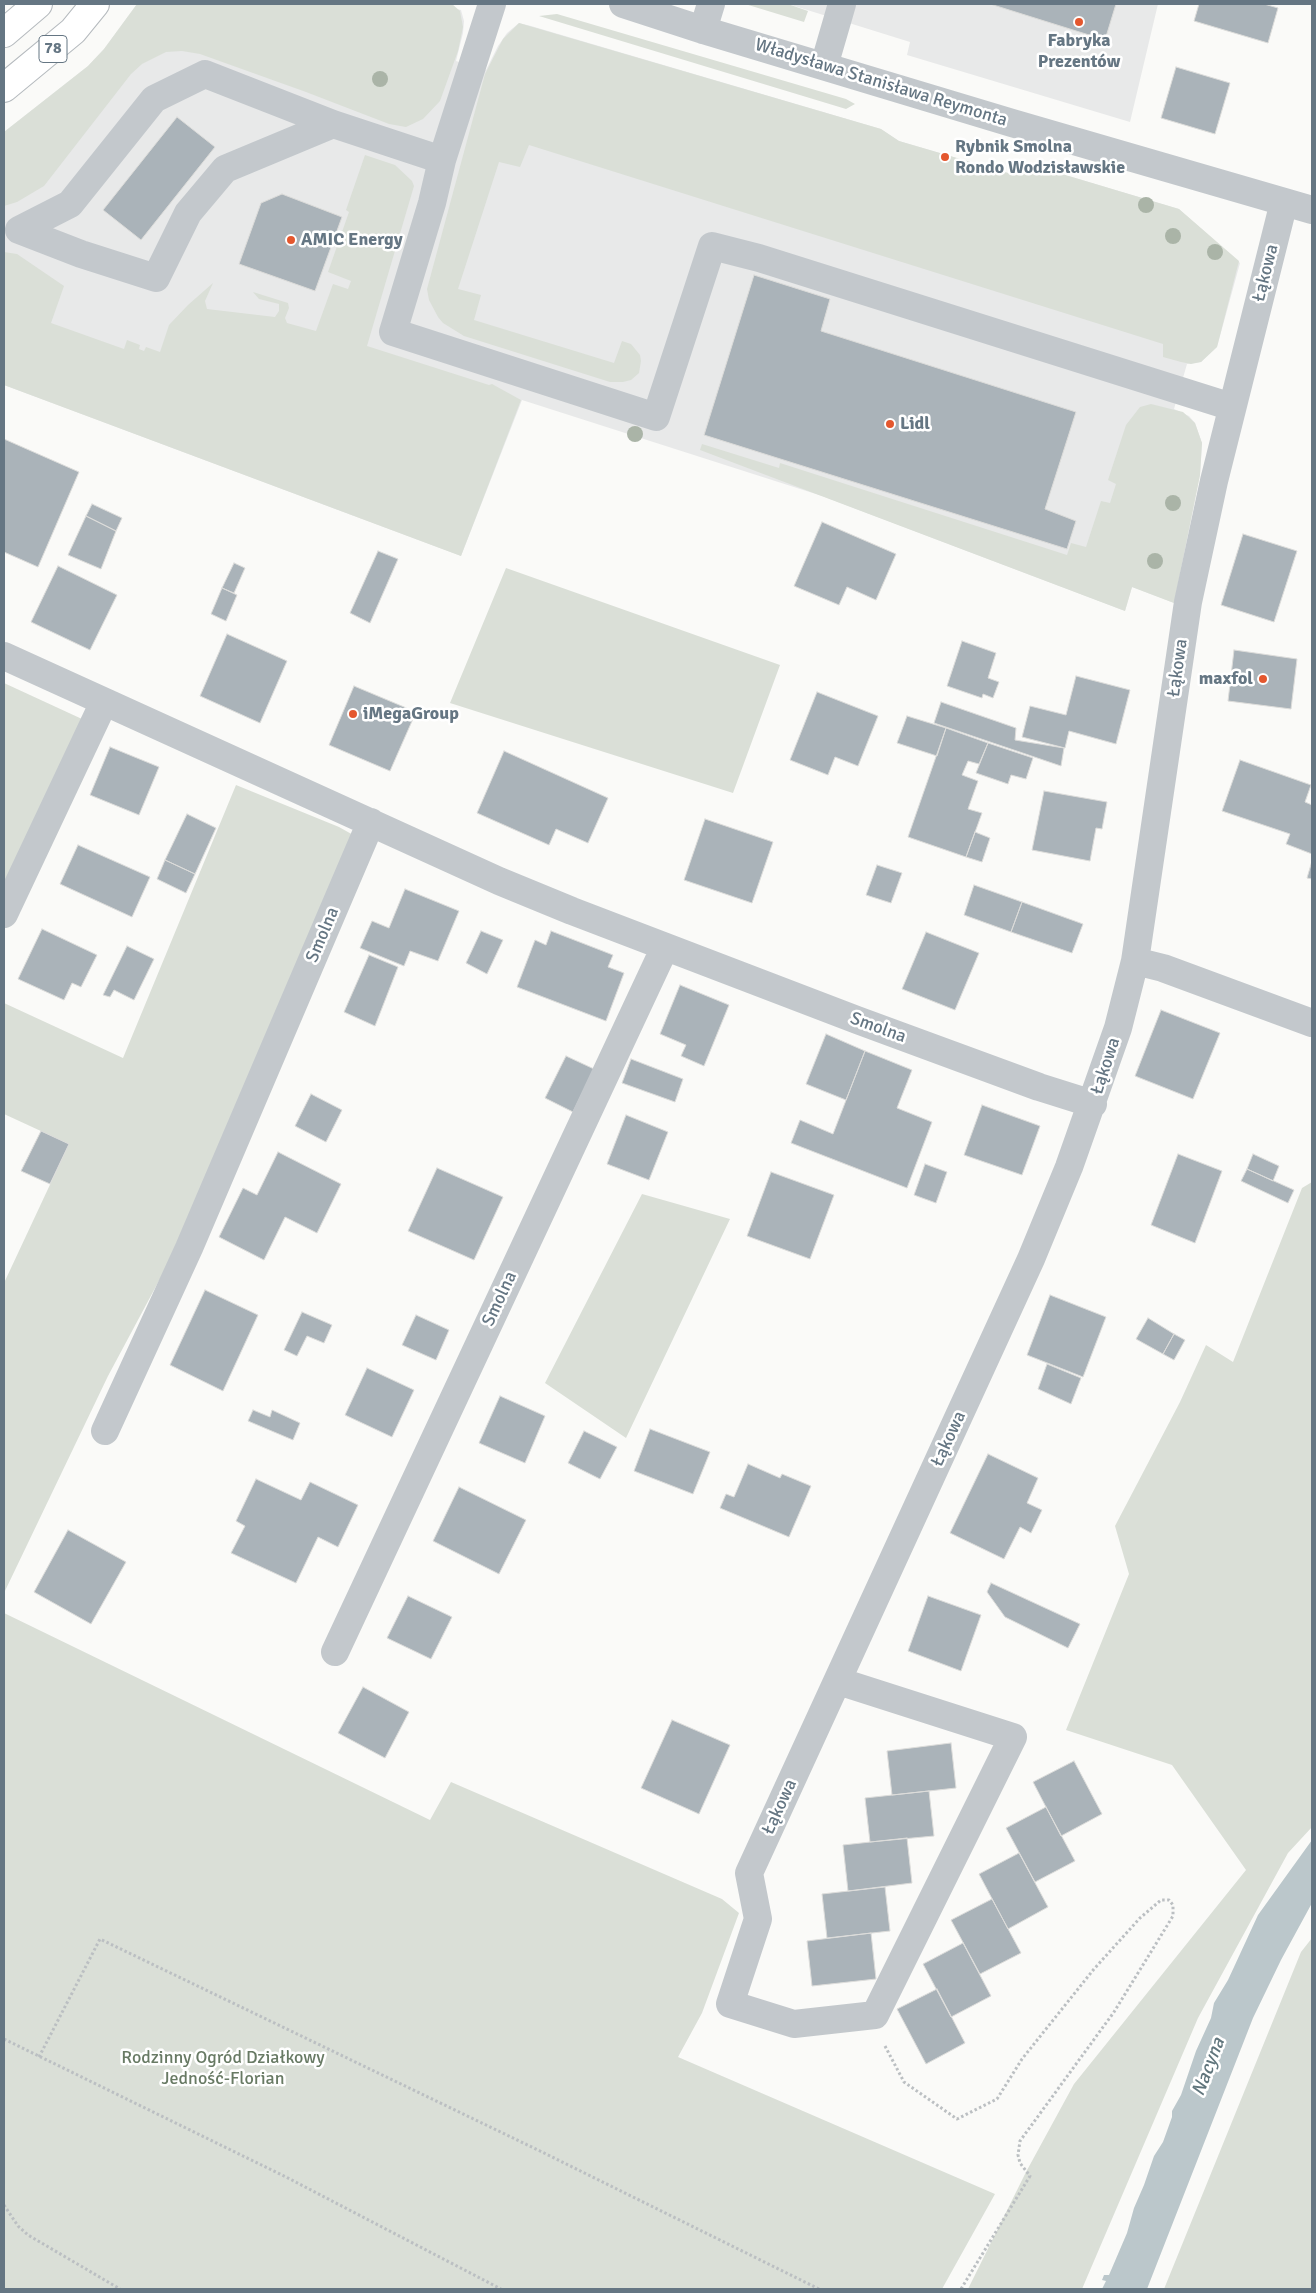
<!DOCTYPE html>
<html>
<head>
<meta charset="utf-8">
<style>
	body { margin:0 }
	#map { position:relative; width:1316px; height:2293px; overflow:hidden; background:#fafaf8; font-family:Signika,sans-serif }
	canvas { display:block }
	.frame { position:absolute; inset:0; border:5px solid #657683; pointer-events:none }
</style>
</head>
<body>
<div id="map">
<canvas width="1316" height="2293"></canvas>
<div class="frame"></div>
</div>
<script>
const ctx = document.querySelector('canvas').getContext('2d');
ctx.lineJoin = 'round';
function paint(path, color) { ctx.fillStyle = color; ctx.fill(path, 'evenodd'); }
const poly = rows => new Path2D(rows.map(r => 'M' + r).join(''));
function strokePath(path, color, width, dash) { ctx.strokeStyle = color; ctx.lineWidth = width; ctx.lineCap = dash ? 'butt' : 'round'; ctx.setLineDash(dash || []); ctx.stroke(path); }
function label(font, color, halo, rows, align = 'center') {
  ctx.font = font + ' Signika,sans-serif'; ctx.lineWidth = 5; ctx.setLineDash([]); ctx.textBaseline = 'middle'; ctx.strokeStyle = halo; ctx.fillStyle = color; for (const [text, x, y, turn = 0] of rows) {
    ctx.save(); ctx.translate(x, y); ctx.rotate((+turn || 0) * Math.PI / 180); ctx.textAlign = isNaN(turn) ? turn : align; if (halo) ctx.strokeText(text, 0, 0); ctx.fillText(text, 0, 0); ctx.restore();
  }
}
paint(poly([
	[137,4,452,4,456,9,461,10,464,21,463,33,456,61,486,70,498,46,507,33,519,23,531,26,881,129,899,141,1008,173,1052,171,1179,209,1240,263,1217,347,1201,362,1187,364,1174,409,1189,416,1195,423,1202,443,1200,475,1174,603,1132,587,1125,611,822,496,522,400,461,556,4,385,4,132,88,66,104,49],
	[788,4,1158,4,1130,122,907,55,910,42]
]), '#e8e9e9');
paint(poly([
	[137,4,452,4,460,11,463,27,458,51,440,101,423,119,406,127,389,124,306,92,200,54,182,51,166,52,142,64,131,74,44,186,17,202,4,206,4,132,88,66,104,49],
	[745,4,788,4,808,11,804,22],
	[557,14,846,99,855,104,846,109,539,16],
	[519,23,881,129,899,141,1008,173,1052,171,1179,209,1239,261,1217,347,1201,362,1191,364,1181,362,1163,357,1163,344,529,145,520,167,499,162,458,289,481,295,474,320,614,363,622,341,631,344,640,355,641,361,639,373,631,380,623,382,610,382,464,336,443,323,438,317,429,300,427,289,485,74,503,39],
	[365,155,395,165,412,181,414,186,367,346,489,385,492,384,521,400,461,556,4,385,4,252,17,254,64,286,51,323,124,349,127,340,140,345,139,349,144,351,146,347,160,352,169,325,188,305,213,283,205,301,207,309,275,317,279,311,279,304,259,299,253,292,288,303,289,308,285,318,287,323,316,331,333,284,348,289,351,281,328,272,349,212,346,210],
	[1151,404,1183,412,1195,423,1202,443,1200,475,1174,603,1132,587,1125,611,700,450,702,444,779,468,780,463,1067,555,1071,543,1086,547,1101,501,1110,503,1116,484,1108,480,1126,425,1140,407],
	[506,568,780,665,733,793,450,703],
	[4,683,82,719,4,890],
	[236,785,339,827,355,836,177,1247,108,1376,4,1593,4,1283,69,1144,4,1114,4,1003,123,1058],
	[1312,1182,1312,1827,1288,1853,1198,2018,1082,2289,968,2289,1026,2172,1074,2084,1246,1870,1172,1765,1066,1730,1129,1574,1115,1526,1180,1402,1206,1345,1233,1362,1302,1188],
	[642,1194,730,1219,626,1438,545,1383],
	[4,1613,430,1820,451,1782,722,1899,739,1913,702,2013,678,2057,995,2194,942,2289,4,2289],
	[1312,1938,1312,2289,1164,2289,1301,1952]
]), '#dadfd7');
paint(poly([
	[1312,1840,1312,1903,1281,1960,1253,2018,1147,2289,1102,2289,1106,2281,1102,2280,1104,2275,1109,2275,1127,2233,1134,2208,1144,2185,1154,2156,1163,2142,1172,2117,1172,2111,1181,2095,1196,2051,1211,2018,1214,2003,1228,1980,1258,1915]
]), '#bbc7cb');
const building = poly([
	[990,4,1116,4,1105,40,990,4],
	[1199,4,1264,4,1278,8,1268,43,1194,21,1199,4],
	[1176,67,1230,83,1215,134,1161,118,1176,67],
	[177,117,215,147,141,240,103,210,177,117],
	[282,194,342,217,315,291,239,264,261,203,282,194],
	[754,275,830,299,821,331,1076,412,1045,509,1076,521,1067,549,704,435,754,275],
	[4,439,79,472,38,567,4,552,4,439],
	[92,504,122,518,116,531,86,516,92,504],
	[86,516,116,531,101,569,68,555,86,516],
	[822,522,896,554,876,600,847,587,839,605,794,586,822,522],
	[1243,534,1297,551,1274,622,1221,605,1243,534],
	[378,551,398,559,370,623,350,613,378,551],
	[234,563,245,568,234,593,222,588,234,563],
	[58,566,117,595,90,650,31,622,58,566],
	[222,588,237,595,226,621,211,614,222,588],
	[227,634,287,661,260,723,200,696,227,634],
	[962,641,996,653,988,678,999,682,993,698,983,694,982,698,947,686,962,641],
	[1234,650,1297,659,1291,709,1228,701,1234,650],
	[1076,676,1130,690,1116,744,1069,731,1065,748,1022,737,1030,706,1066,715,1076,676],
	[354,686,416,712,390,771,329,745,354,686],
	[817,692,878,716,858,766,835,757,828,775,790,760,817,692],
	[941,702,1016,728,1015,740,1064,748,1061,766,934,723,941,702],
	[907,716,946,728,937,756,897,743,907,716],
	[946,728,988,743,979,764,968,761,962,775,978,781,968,809,982,813,966,857,908,837,946,728],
	[988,743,1033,758,1026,779,1011,775,1008,784,976,773,988,743],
	[110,747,159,767,139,815,90,795,110,747],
	[504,751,608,798,588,843,556,829,549,845,477,813,504,751],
	[1240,760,1311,785,1305,802,1312,805,1312,854,1286,844,1290,834,1222,811,1240,760],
	[1044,791,1107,802,1102,829,1096,828,1090,861,1032,850,1044,791],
	[187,814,216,828,195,874,165,860,187,814],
	[705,819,773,842,752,903,684,880,705,819],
	[975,832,990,838,982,862,966,857,975,832],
	[78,845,150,877,132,917,60,884,78,845],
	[165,860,195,874,186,893,157,879,165,860],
	[1312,861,1312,879,1307,878,1312,861],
	[877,865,902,873,891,903,866,895,877,865],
	[974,885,1022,902,1011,932,964,915,974,885],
	[405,889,459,911,438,961,410,951,404,966,360,948,372,921,389,928,405,889],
	[1022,902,1083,924,1072,953,1011,932,1022,902],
	[42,929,97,955,81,987,72,983,64,1000,18,979,42,929],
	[481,931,503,940,487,974,466,963,481,931],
	[551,931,613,955,608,967,624,973,606,1021,517,987,535,940,546,945,551,931],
	[926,932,979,953,955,1010,902,989,926,932],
	[127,946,154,959,134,1000,114,990,110,997,103,995,127,946],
	[369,955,398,967,375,1026,344,1012,369,955],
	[680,985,729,1005,704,1066,681,1056,686,1045,660,1034,680,985],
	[1161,1010,1220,1033,1193,1099,1135,1076,1161,1010],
	[826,1034,865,1051,846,1100,806,1084,826,1034],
	[865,1051,912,1070,897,1108,932,1122,907,1188,791,1143,800,1120,833,1134,865,1051],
	[566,1056,594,1069,573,1112,545,1098,566,1056],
	[631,1059,683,1079,675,1102,622,1083,631,1059],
	[311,1094,342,1110,326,1142,295,1126,311,1094],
	[982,1105,1040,1126,1022,1175,964,1155,982,1105],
	[626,1115,668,1132,649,1180,607,1164,626,1115],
	[41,1131,69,1144,50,1184,21,1171,41,1131],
	[278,1152,341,1184,317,1233,285,1217,264,1260,219,1237,243,1188,257,1195,278,1152],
	[1178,1154,1222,1171,1195,1243,1151,1225,1178,1154],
	[1253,1154,1279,1166,1273,1181,1247,1169,1253,1154],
	[925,1164,947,1172,936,1203,914,1195,925,1164],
	[437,1168,503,1197,474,1260,408,1231,437,1168],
	[1247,1169,1294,1190,1288,1203,1241,1181,1247,1169],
	[771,1172,834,1195,810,1259,747,1236,771,1172],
	[205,1290,258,1315,223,1391,170,1365,205,1290],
	[1050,1295,1106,1317,1083,1377,1027,1355,1050,1295],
	[302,1312,332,1325,324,1343,307,1336,297,1356,284,1350,302,1312],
	[416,1315,449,1330,436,1360,402,1345,416,1315],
	[1148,1318,1174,1334,1163,1354,1136,1339,1148,1318],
	[1174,1334,1185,1340,1174,1360,1163,1354,1174,1334],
	[1047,1364,1081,1378,1071,1404,1038,1389,1047,1364],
	[367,1368,414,1390,392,1437,345,1415,367,1368],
	[500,1396,545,1416,525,1463,479,1443,500,1396],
	[253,1410,270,1417,272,1410,300,1423,293,1440,248,1421,253,1410],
	[650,1429,710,1452,693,1494,634,1471,650,1429],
	[584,1431,617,1447,600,1479,568,1463,584,1431],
	[988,1454,1038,1478,1027,1503,1042,1510,1031,1533,1020,1527,1004,1559,950,1533,988,1454],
	[748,1464,780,1478,782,1474,811,1486,789,1537,720,1508,726,1494,734,1497,748,1464],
	[256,1479,301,1500,310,1482,358,1505,338,1547,318,1537,296,1583,231,1553,245,1526,236,1521,256,1479],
	[459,1487,526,1520,499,1574,433,1541,459,1487],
	[68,1530,126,1562,91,1624,34,1592,68,1530],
	[991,1583,1080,1624,1068,1648,1005,1617,987,1592,991,1583],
	[408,1596,452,1617,431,1659,387,1638,408,1596],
	[928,1596,981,1615,961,1671,908,1651,928,1596],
	[363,1687,409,1712,385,1758,338,1733,363,1687],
	[672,1720,730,1745,699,1814,641,1788,672,1720],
	[951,1743,956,1788,892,1795,887,1751,951,1743],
	[1074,1761,1102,1814,1061,1836,1033,1782,1074,1761],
	[929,1791,934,1836,870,1842,865,1798,929,1791],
	[1046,1807,1075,1861,1035,1882,1006,1828,1046,1807],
	[907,1838,912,1883,848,1891,843,1845,907,1838],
	[1019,1853,1048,1907,1008,1929,979,1874,1019,1853],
	[885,1887,890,1931,827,1938,822,1894,885,1887],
	[992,1899,1021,1953,980,1974,951,1920,992,1899],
	[871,1933,876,1979,812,1986,807,1941,871,1933],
	[963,1943,991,1996,951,2017,923,1964,963,1943],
	[937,1989,965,2043,926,2064,897,2009,937,1989]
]);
paint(building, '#aab3b9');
strokePath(building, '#dcdcda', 1);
const major = poly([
	[4,33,38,4],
	[4,88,73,31,95,4]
]);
strokePath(major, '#b5babe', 30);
strokePath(poly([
	[4,2039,286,2177,501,2289],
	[885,2046,904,2082,957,2119,997,2099,1022,2059,1094,1969,1140,1918,1161,1900,1169,1900,1173,1905,1173,1916,1114,2012,1020,2141,1018,2155,1020,2163,1030,2176,961,2289],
	[39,2057,100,1939,540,2151,819,2289],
	[4,2205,18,2226,28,2235,120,2289]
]), '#bbbfc2', 3, [2.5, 2.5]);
strokePath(poly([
	[492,4,442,160,432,203,393,332,656,417,712,246,759,258,1232,407],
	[623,4,703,30,1012,123,1312,210],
	[703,30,711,4],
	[824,66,842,4],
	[333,124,225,169,188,213,156,278,81,254,19,230,70,204,154,99,205,74,333,124,442,160],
	[4,656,499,881,572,911,857,1020,1039,1087,1093,1104],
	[4,914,104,702],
	[1135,961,1163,968,1312,1023],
	[105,1431,189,1248,371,822],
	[335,1652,665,947],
	[838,1681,1013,1737,875,2015,794,2024,730,2004,758,1919,749,1873,1031,1259,1069,1167,1118,1028,1135,961,1188,602,1214,481,1284,202]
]), '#c3c8cc', 28);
strokePath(major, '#fff', 28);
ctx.fillStyle = '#aab4a7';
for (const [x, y] of [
	[380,79],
	[1146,205],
	[1173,236],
	[1215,252],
	[635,434],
	[1173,503],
	[1155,561]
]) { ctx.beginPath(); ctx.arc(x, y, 8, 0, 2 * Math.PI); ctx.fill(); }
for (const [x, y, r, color] of [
	[1079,22,5,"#e4572e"],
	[945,157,5,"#e4572e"],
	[291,240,5,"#e4572e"],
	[890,424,5,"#e4572e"],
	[1263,679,5,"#e4572e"],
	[353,714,5,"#e4572e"]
]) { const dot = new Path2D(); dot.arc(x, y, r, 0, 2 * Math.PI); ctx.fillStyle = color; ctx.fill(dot); strokePath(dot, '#fff', 2); }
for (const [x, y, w] of [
	[53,49,28]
]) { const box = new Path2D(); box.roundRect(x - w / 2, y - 13.5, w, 27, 4); ctx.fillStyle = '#fff'; ctx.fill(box); strokePath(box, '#657683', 1); }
label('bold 16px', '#657683', null, [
	["78",53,49]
]);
label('bold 18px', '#657683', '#fff', [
	["Fabryka",1079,41,"center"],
	["Prezentów",1079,62,"center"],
	["Rybnik Smolna",955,147],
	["Rondo Wodzisławskie",955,168],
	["AMIC Energy",301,240],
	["Lidl",900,424],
	["maxfol",1253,679,"right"],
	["iMegaGroup",363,714]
], 'left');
label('18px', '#657683', '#fff', [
	["Władysława Stanisława Reymonta",881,83,17],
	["Łąkowa",1266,273,-76],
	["Łąkowa",1178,668,-82],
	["Smolna",323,935,-67],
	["Smolna",878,1028,20],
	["Łąkowa",1106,1066,-72],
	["Smolna",500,1299,-65],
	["Łąkowa",949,1439,-65],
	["Łąkowa",780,1807,-65]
]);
label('18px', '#687a64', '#fff', [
	["Rodzinny Ogród Działkowy",223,2058],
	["Jedność-Florian",223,2079]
]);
label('italic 19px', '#60757c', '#fff', [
	["Nacyna",1209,2067,-69]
]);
</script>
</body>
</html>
